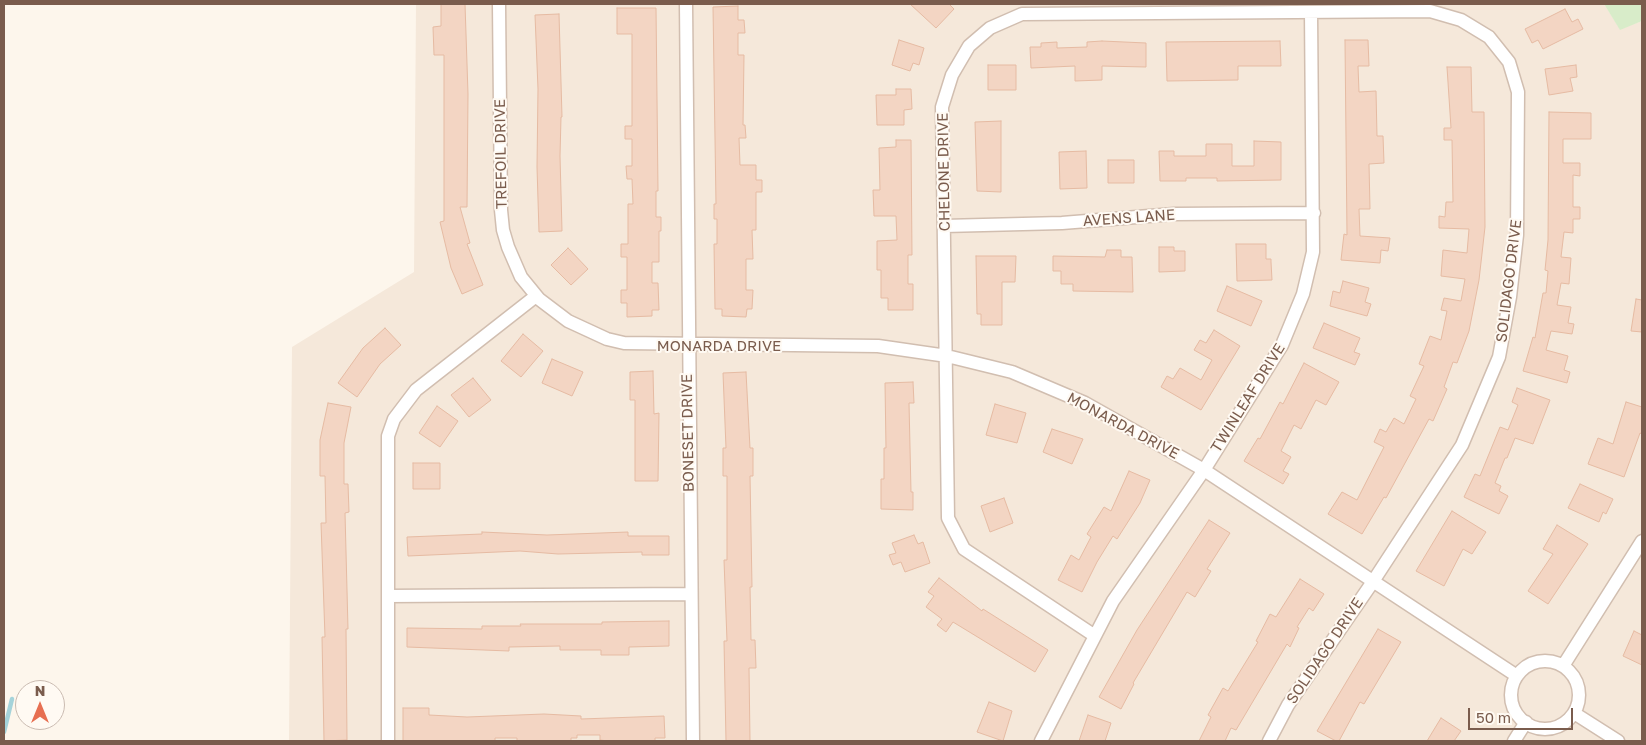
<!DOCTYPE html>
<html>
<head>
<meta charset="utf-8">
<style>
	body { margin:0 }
	#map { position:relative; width:1646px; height:745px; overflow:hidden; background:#fdf6ec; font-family:"Golos Text",sans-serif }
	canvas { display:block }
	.frame { position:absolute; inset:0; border:5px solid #7a5c4d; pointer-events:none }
	.north { position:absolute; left:15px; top:680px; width:50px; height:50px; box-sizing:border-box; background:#fffaf3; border:1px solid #cabbb1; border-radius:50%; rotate:0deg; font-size:14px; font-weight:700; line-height:20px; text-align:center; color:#7a5c4d }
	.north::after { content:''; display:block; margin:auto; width:18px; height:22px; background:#e76f51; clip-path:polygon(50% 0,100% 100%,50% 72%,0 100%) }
	.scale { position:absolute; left:1468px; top:708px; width:105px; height:22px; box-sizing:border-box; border:2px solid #7a5c4d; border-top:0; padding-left:6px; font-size:15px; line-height:18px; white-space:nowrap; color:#7a5c4d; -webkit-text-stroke:4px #fffaf3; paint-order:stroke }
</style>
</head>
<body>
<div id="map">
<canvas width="1646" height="745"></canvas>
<div class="frame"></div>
<div class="north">N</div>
<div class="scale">50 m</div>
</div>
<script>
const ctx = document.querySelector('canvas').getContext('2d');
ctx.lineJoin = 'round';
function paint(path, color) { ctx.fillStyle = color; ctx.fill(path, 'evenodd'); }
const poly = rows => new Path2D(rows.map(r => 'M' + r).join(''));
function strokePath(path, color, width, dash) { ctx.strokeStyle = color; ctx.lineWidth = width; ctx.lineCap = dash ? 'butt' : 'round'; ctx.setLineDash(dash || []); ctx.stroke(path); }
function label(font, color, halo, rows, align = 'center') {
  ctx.font = font + ' "Golos Text",sans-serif'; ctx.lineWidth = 4; ctx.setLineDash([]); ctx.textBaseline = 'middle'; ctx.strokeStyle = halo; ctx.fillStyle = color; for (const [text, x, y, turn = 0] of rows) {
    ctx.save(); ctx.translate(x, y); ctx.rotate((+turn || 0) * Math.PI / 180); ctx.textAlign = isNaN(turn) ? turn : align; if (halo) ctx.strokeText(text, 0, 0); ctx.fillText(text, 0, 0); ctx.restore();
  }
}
paint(poly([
	[416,4,1604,4,1620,29,1642,21,1642,741,289,741,292,347,414,272]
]), '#f5e8da');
paint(poly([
	[1604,4,1642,4,1642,21,1620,30]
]), '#d8ecc9');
strokePath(poly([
	[4,732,12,699]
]), '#a5d3da', 4.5);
const building = poly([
	[441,4,465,4,468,94,467,207,460,207,470,243,467,244,483,285,462,294,451,268,440,222,444,221,444,55,434,55,433,27,441,26,441,4],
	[910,4,949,4,954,9,936,28,910,4],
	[738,6,738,20,744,20,745,33,738,33,738,55,744,55,743,125,745,125,746,138,739,138,740,165,756,165,756,180,762,180,762,192,756,192,756,230,752,230,753,259,746,259,746,290,753,290,752,309,747,309,746,317,722,316,722,309,715,309,714,244,717,244,717,219,714,219,714,204,716,204,713,7,738,6],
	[617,8,656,8,658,191,656,191,656,217,661,217,661,231,659,231,659,262,652,262,652,283,658,283,659,310,652,310,652,316,627,317,627,303,621,303,621,290,627,290,627,257,621,257,621,244,628,244,628,204,633,204,632,179,627,179,626,166,632,166,632,139,625,139,625,126,632,126,632,34,617,34,617,8],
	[1565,9,1572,22,1578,19,1583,29,1543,49,1538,40,1532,43,1525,29,1565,9],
	[559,14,562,117,561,117,560,156,562,231,539,232,537,167,538,89,535,15,559,14],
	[899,40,924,48,919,65,913,63,910,71,892,65,899,40],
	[1345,40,1368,40,1369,66,1358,66,1359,92,1376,91,1377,136,1383,136,1384,163,1369,164,1370,209,1359,209,1360,236,1390,238,1388,251,1381,250,1380,263,1341,260,1344,234,1347,235,1345,40],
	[1102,41,1146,43,1146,67,1102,66,1102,80,1075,81,1075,66,1031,68,1030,47,1041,47,1041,43,1057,42,1057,48,1087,47,1087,42,1102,41],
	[1280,41,1281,66,1238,66,1238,80,1167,81,1166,42,1280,41],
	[988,65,1016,65,1016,90,988,90,988,65],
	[1576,65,1577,77,1570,78,1573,91,1549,95,1545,69,1576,65],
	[1447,67,1471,67,1472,112,1484,112,1485,227,1479,280,1469,331,1457,363,1453,362,1444,387,1447,389,1433,421,1429,419,1386,498,1384,497,1362,534,1328,514,1342,492,1357,500,1384,447,1374,442,1380,429,1386,432,1394,418,1404,424,1416,399,1410,396,1424,366,1419,364,1430,336,1441,340,1447,311,1441,310,1444,298,1461,301,1465,279,1441,276,1443,250,1467,253,1469,229,1439,228,1439,216,1445,217,1446,202,1453,202,1452,140,1444,140,1444,128,1451,128,1447,67],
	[896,89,911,89,912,109,904,110,904,125,877,125,876,95,896,95,896,89],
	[1549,112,1591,113,1591,139,1563,139,1563,163,1580,163,1580,176,1573,175,1573,207,1580,207,1580,219,1573,219,1573,233,1564,232,1561,257,1571,258,1569,284,1561,283,1557,305,1571,307,1568,323,1574,324,1572,334,1551,331,1546,350,1568,356,1564,370,1570,372,1567,383,1523,371,1533,337,1535,338,1543,293,1546,293,1548,271,1545,270,1548,240,1549,112],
	[1001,121,1001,192,977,191,975,122,1001,121],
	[896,140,911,140,912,255,908,255,908,284,913,284,913,310,888,310,888,298,881,298,881,270,877,270,877,241,897,240,896,216,874,216,873,190,880,190,879,148,896,147,896,140],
	[1254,141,1281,142,1281,180,1217,181,1217,178,1186,178,1186,181,1160,181,1159,151,1174,151,1174,156,1206,156,1206,144,1232,144,1232,166,1254,166,1254,141],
	[1086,151,1087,188,1060,189,1059,152,1086,151],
	[1108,160,1134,160,1134,183,1108,183,1108,160],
	[1236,244,1266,244,1266,259,1271,259,1271,262,1272,280,1237,281,1236,244],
	[1159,247,1174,247,1174,251,1185,251,1185,271,1159,272,1159,247],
	[568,248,588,269,571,285,551,265,568,248],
	[1107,250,1121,250,1121,257,1132,257,1133,292,1073,291,1073,284,1061,284,1061,271,1053,271,1053,256,1105,257,1107,250],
	[976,256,1016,256,1015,282,1002,282,1002,325,981,325,981,314,977,314,976,256],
	[1343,281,1369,288,1365,302,1371,304,1367,316,1330,306,1333,291,1340,293,1343,281],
	[1227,286,1262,301,1251,326,1217,311,1227,286],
	[1636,299,1642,300,1642,332,1631,331,1636,299],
	[1324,323,1360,338,1354,352,1360,354,1355,365,1313,348,1324,323],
	[385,328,401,345,380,364,357,397,338,383,363,348,385,328],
	[1214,330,1240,346,1201,410,1161,387,1167,376,1173,379,1180,368,1201,380,1212,360,1194,350,1200,340,1206,343,1214,330],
	[523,334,543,351,521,377,501,361,523,334],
	[552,359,583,372,572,396,542,383,552,359],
	[1304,363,1339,382,1326,405,1316,400,1301,429,1294,425,1281,451,1291,457,1283,471,1289,474,1283,484,1244,461,1258,438,1260,439,1280,402,1283,404,1304,363],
	[653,371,654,414,659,413,658,481,635,481,635,400,630,400,630,372,653,371],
	[746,372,750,448,753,448,753,476,750,476,752,587,750,587,751,640,755,640,756,668,749,668,750,741,726,741,724,641,727,641,724,560,727,560,727,476,723,476,723,448,726,448,723,373,746,372],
	[473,378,491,400,469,417,451,395,473,378],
	[913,382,914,403,909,403,911,492,913,492,913,510,881,509,881,479,884,479,884,448,886,448,885,383,913,382],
	[1517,388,1550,400,1533,444,1515,438,1507,458,1505,458,1495,483,1501,486,1499,491,1508,496,1499,514,1464,497,1475,474,1480,476,1500,427,1508,430,1518,405,1512,402,1517,388],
	[1626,402,1642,407,1642,434,1640,433,1624,477,1588,464,1598,438,1613,444,1626,402],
	[328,403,351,407,344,443,344,484,348,484,349,512,345,513,348,629,346,629,347,740,324,741,322,637,325,637,321,523,326,523,325,476,320,476,320,440,328,403],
	[995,404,1026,413,1017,443,986,435,995,404],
	[437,406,458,421,440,447,419,433,437,406],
	[1052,429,1083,439,1072,464,1043,452,1052,429],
	[413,463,440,463,440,489,413,489,413,463],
	[1129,471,1150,480,1140,503,1117,539,1113,536,1097,562,1082,592,1058,580,1071,555,1079,560,1091,537,1087,534,1104,507,1111,511,1129,471],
	[1580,484,1613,499,1606,514,1603,512,1599,522,1568,508,1580,484],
	[1004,498,1013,523,990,532,981,506,1004,498],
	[1452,511,1486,532,1472,554,1463,549,1444,586,1416,571,1452,511],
	[1209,520,1230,533,1207,569,1211,571,1195,597,1187,592,1133,683,1134,684,1121,709,1099,697,1137,630,1209,520],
	[1557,525,1588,544,1548,604,1528,591,1553,554,1543,549,1557,525],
	[482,532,547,535,628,532,628,536,669,536,669,555,642,555,642,552,558,554,520,551,408,556,407,537,482,534,482,532],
	[914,535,918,544,923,542,930,563,905,572,901,562,893,565,889,555,896,553,892,543,914,535],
	[939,578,982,611,983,609,1048,650,1035,672,953,622,946,632,937,625,942,619,926,607,934,596,928,592,939,578],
	[1300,579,1324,594,1313,611,1309,608,1297,627,1299,628,1290,647,1287,644,1236,730,1231,728,1225,741,1199,741,1211,717,1208,715,1223,688,1228,691,1258,642,1256,641,1270,614,1276,617,1300,579],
	[669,621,669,646,629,647,629,655,601,655,601,650,560,650,560,646,509,647,509,651,407,647,407,628,482,629,482,626,521,626,520,624,602,624,602,622,669,621],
	[1378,629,1401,642,1364,704,1360,702,1339,741,1336,741,1317,731,1378,629],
	[1634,631,1642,635,1642,665,1623,656,1634,631],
	[989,702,1012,711,1003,741,977,732,989,702],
	[403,708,429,708,429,715,467,717,544,714,581,716,581,719,664,716,665,738,655,738,655,741,608,741,600,740,600,735,577,735,577,738,571,738,571,741,517,741,517,738,495,738,495,741,403,741,403,708],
	[1088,715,1111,723,1105,741,1079,741,1088,715],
	[1441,718,1461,731,1454,741,1427,741,1441,718]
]);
paint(building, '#f3d5c3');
strokePath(building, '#e6bba3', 1);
const minor = poly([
	[499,4,501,210,503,230,508,247,521,277,539,299,568,321,607,339,624,343,878,346,947,356,1012,372,1085,403,1204,470,1517,676],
	[686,4,693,741],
	[944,226,1062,223,1174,214,1314,213],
	[388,596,691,594],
	[1095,636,964,549,948,518,942,107,952,75,969,46,990,28,1022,14,1430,11,1461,20,1489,37,1509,62,1518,92,1517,235,1510,297,1499,357,1462,445,1372,583,1288,705,1269,741],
	'1511 695a34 34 0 1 1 68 0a34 34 0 1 1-68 0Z',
	[1563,666,1642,541],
	[1574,713,1618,741],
	[388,741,388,436,394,419,416,390,536,296],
	[1041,741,1113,601,1204,470,1282,345,1303,294,1313,252,1311,12],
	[1514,741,1526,722]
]);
strokePath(minor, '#d1beb0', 15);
strokePath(minor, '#fff', 12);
label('15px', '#7a5c4d', '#fffaf3', [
	["TREFOIL DRIVE",501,154,-91],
	["CHELONE DRIVE",944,172,-91],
	["AVENS LANE",1129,218,-4],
	["SOLIDAGO DRIVE",1509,281,-83],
	["MONARDA DRIVE",719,346],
	["TWINLEAF DRIVE",1248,398,-58],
	["MONARDA DRIVE",1123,426,28],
	["BONESET DRIVE",688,433,-91],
	["SOLIDAGO DRIVE",1325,651,-56]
]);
</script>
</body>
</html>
